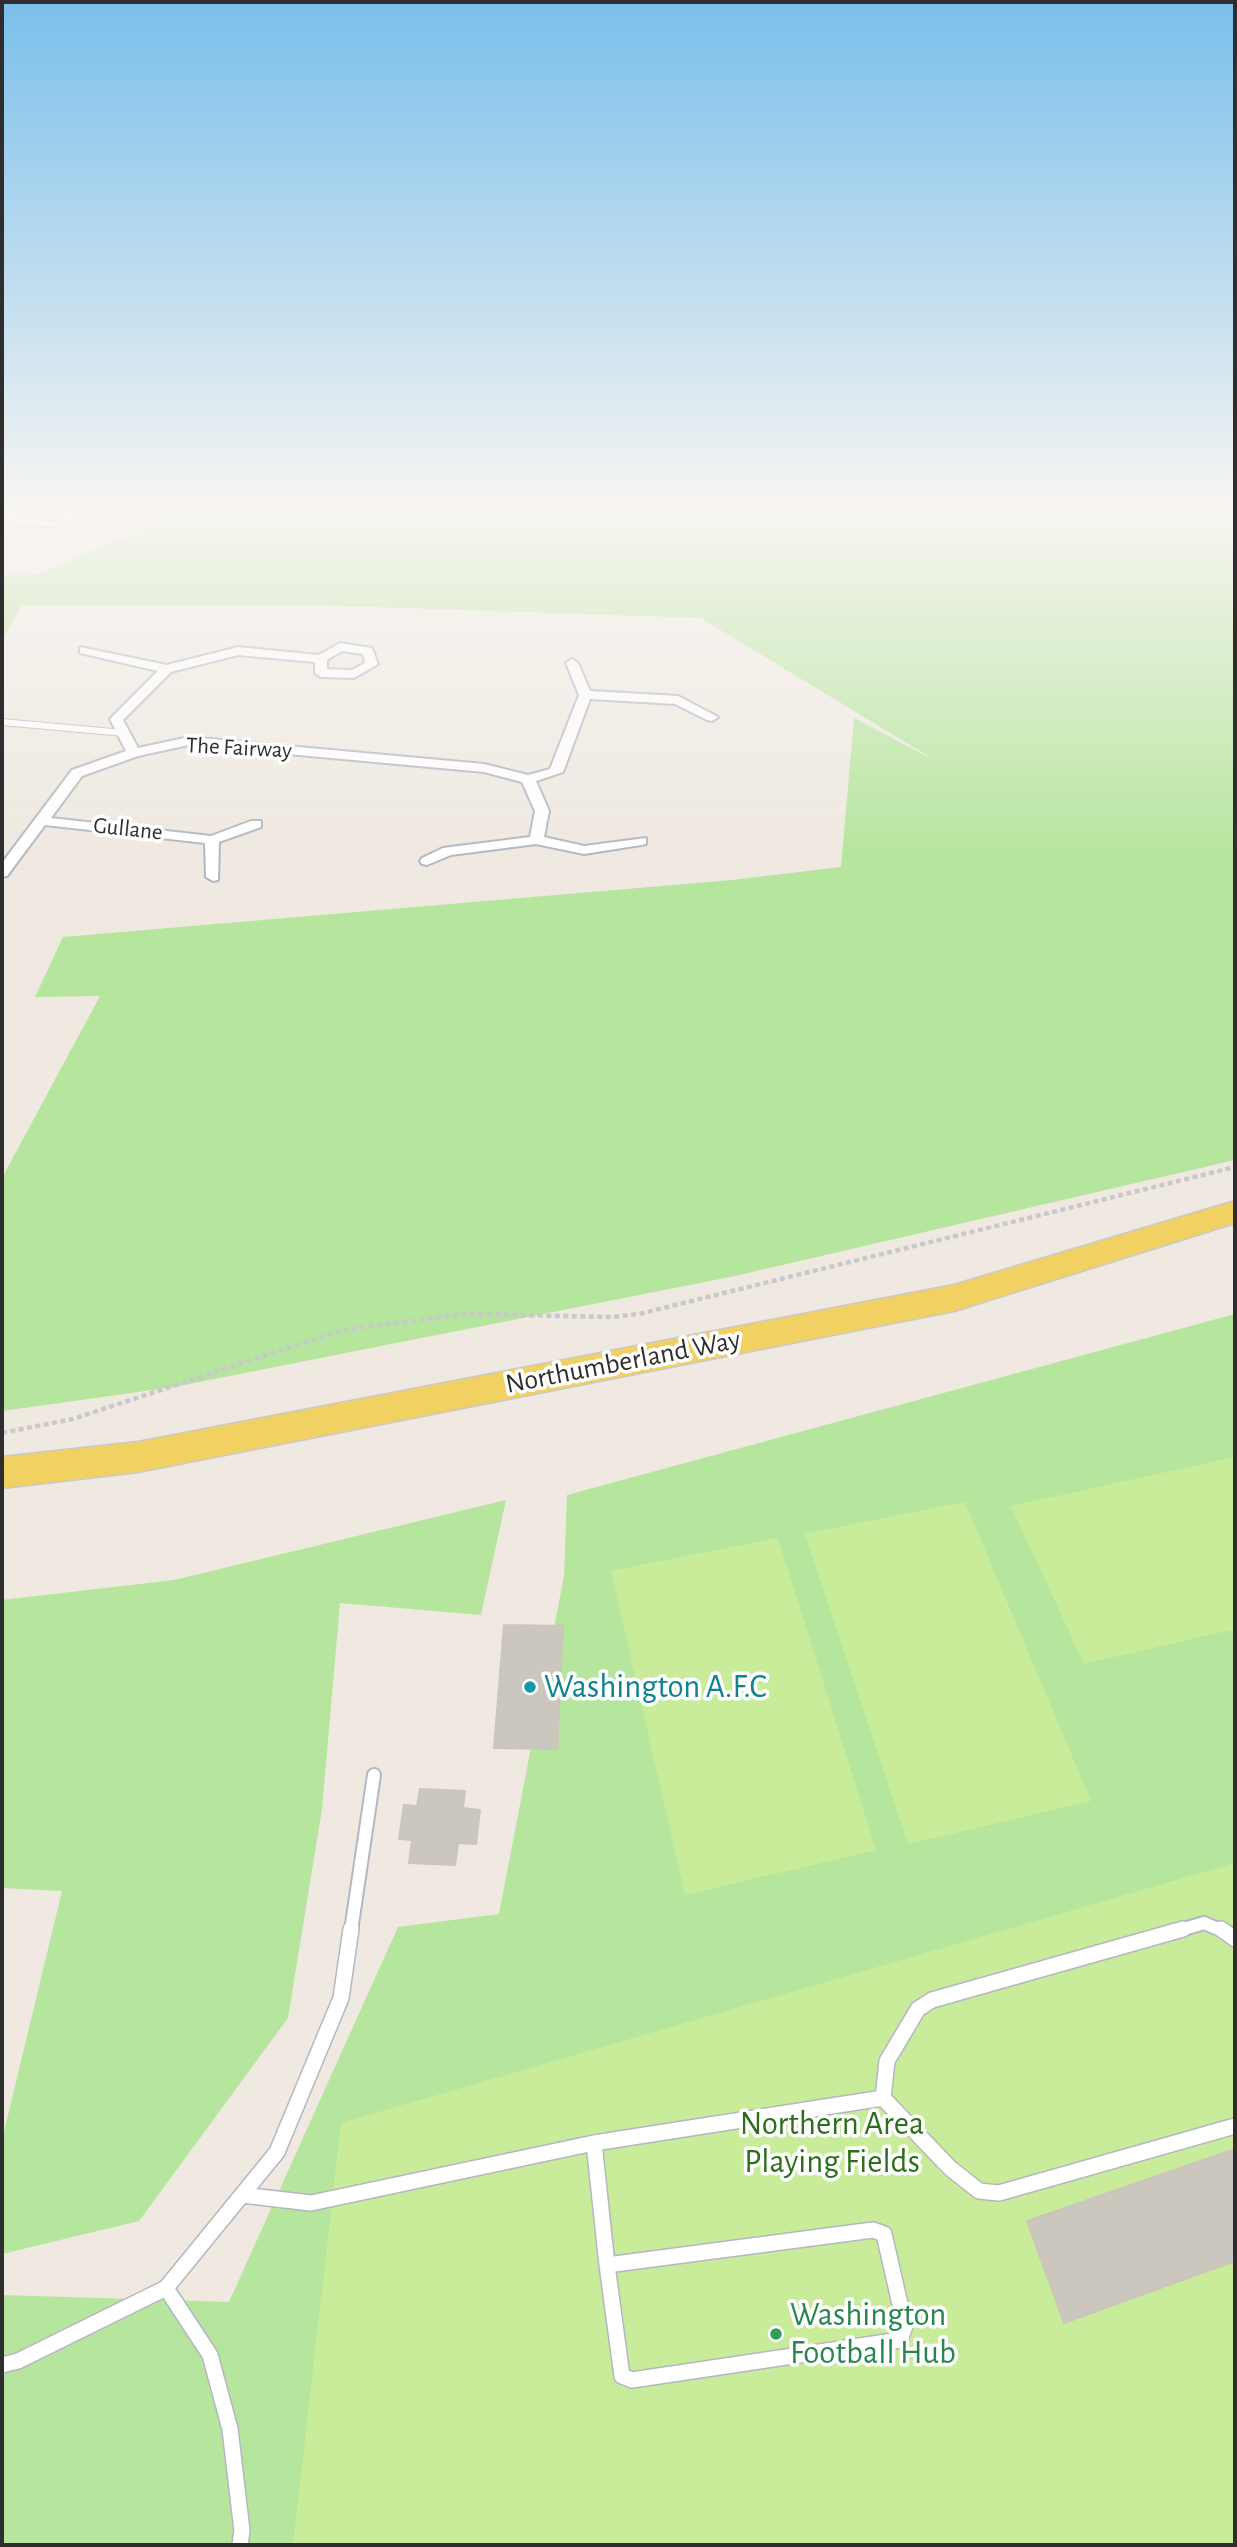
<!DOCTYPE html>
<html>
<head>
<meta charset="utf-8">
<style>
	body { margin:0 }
	#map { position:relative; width:1237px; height:2547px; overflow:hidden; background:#efe9e1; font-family:"Alegreya Sans",sans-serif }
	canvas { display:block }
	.frame { position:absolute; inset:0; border:4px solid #2e2e2e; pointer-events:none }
</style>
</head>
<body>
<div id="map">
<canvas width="1237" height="2547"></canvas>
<div class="frame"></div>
</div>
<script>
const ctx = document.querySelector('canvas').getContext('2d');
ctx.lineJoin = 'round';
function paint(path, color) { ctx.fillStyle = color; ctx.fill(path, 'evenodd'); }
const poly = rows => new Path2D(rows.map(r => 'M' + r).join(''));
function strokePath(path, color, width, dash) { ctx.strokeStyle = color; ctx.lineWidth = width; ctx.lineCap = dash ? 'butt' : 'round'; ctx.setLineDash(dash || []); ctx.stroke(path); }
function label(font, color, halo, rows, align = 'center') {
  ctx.font = font + ' "Alegreya Sans",sans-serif'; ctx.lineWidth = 7; ctx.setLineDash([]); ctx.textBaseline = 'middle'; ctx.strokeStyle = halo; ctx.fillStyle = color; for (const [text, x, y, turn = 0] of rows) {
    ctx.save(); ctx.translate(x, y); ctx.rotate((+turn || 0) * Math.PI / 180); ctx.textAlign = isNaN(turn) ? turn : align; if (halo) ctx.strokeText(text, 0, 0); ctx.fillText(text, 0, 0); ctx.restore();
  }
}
paint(poly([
	[158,504,1235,504,1235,1160,735,1276,174,1387,2,1411,2,1178,100,996,35,997,63,937,732,880,841,867,854,718,938,762,701,618,310,605,22,605,2,640,2,575,35,575,132,534,146,535,141,525],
	[1235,1314,1235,2545,2,2545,2,2295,229,2302,398,1927,499,1914,564,1576,567,1495],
	[506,1500,481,1615,340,1603,322,1809,288,2018,139,2221,2,2254,2,2140,62,1891,2,1888,2,1600,174,1580]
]), '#b6e59e');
paint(poly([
	[1235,1457,1235,1629,1084,1664,1011,1506],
	[965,1502,1091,1801,908,1844,805,1534],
	[778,1538,876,1850,685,1895,611,1571],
	[1235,1863,1235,2545,293,2545,341,2123]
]), '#c9ec9a');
const building = poly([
	[504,1625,563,1626,557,1749,494,1748,504,1625],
	[420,1789,465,1791,463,1808,480,1810,476,1844,458,1843,455,1865,409,1863,412,1840,399,1839,404,1805,417,1806,420,1789],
	[1235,2149,1235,2261,1064,2323,1027,2221,1235,2149]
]);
paint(building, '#cbc7bf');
strokePath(building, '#cbc5ba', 2);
const serviceFar2 = poly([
	[2,722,124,733]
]);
const serviceFar1 = poly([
	[351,1931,374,1775],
	[1177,1931,1204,1923,1223,1931]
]);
const service = poly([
	[1183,1929,932,2000,918,2009,887,2061,883,2098,950,2168,979,2191,999,2193,1235,2126],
	[1221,1929,1235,1939],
	[594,2143,607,2265],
	[242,2195,311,2203,594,2143,883,2098],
	[873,2230,884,2234,905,2326,900,2340,632,2380,622,2376,607,2265,873,2230],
	[166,2288,210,2355,230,2429,242,2531,240,2545],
	[2,2365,18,2361,166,2288,277,2152,341,1998,351,1929]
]);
const minor = poly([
	[13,504,24,504,16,515,24,519,67,522,72,525,67,528,18,524,5,516,13,504],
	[340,643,372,648,378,664,354,678,321,677,315,673,315,662,238,655,171,672,123,720,138,748,189,737,484,764,528,775,550,769,579,695,566,663,572,659,578,663,590,691,678,696,718,717,712,721,707,720,675,704,590,699,563,772,536,781,549,811,544,837,584,846,646,838,646,844,641,845,584,854,536,844,451,855,427,865,422,864,420,861,422,858,443,848,530,837,535,811,522,782,484,772,189,745,138,756,82,776,51,818,211,836,251,821,261,821,261,827,219,842,218,880,213,881,206,877,205,843,45,825,7,876,2,877,2,863,72,770,126,751,110,719,158,671,80,653,80,647,167,665,238,647,319,655,340,643],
	[342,651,363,654,365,663,352,670,327,669,327,660,342,651]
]);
const primary = poly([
	[1235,1201,1235,1223,954,1311,138,1472,2,1488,2,1457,138,1442,954,1285,1235,1201]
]);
strokePath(serviceFar2, '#b4b7c1', 8);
strokePath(serviceFar1, '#b4b7c1', 16);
strokePath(service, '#b4b7c1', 18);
strokePath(minor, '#b4b7c1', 4);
strokePath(primary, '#c9c9c9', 3);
strokePath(poly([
	[2,1433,73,1419,343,1330,464,1314,612,1317,639,1314,1235,1167]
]), '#c9c9c9', 4.5, [5, 3.5]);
strokePath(serviceFar2, '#fff', 6);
strokePath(serviceFar1, '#fff', 12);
strokePath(service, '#fff', 15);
paint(minor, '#fff');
paint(primary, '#f2d163');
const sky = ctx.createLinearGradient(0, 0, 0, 861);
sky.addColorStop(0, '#7abfeb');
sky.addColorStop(0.59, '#f8f5f2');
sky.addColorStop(1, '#f8f5f200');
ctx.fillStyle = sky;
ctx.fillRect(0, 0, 1237, 861);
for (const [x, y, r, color] of [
	[530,1687,7,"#0f9aa8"],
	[776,2334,7,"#2e9e5b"]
]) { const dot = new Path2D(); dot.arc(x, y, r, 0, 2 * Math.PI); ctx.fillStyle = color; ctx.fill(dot); strokePath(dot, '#fff', 2.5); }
label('23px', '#2e2e2e', '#fff', [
	["The Fairway",239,748,3],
	["Gullane",128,829,6]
]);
label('28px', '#2e2e2e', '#fff', [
	["Northumberland Way",623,1362,-11]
]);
label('33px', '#0d838f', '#fff', [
	["Washington A.F.C",544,1687]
], 'left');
label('33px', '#2c6e1b', '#fff', [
	["Northern Area",832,2124],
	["Playing Fields",832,2162]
]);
label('33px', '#27864d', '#fff', [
	["Washington",790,2315],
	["Football Hub",790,2353]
], 'left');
</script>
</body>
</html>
